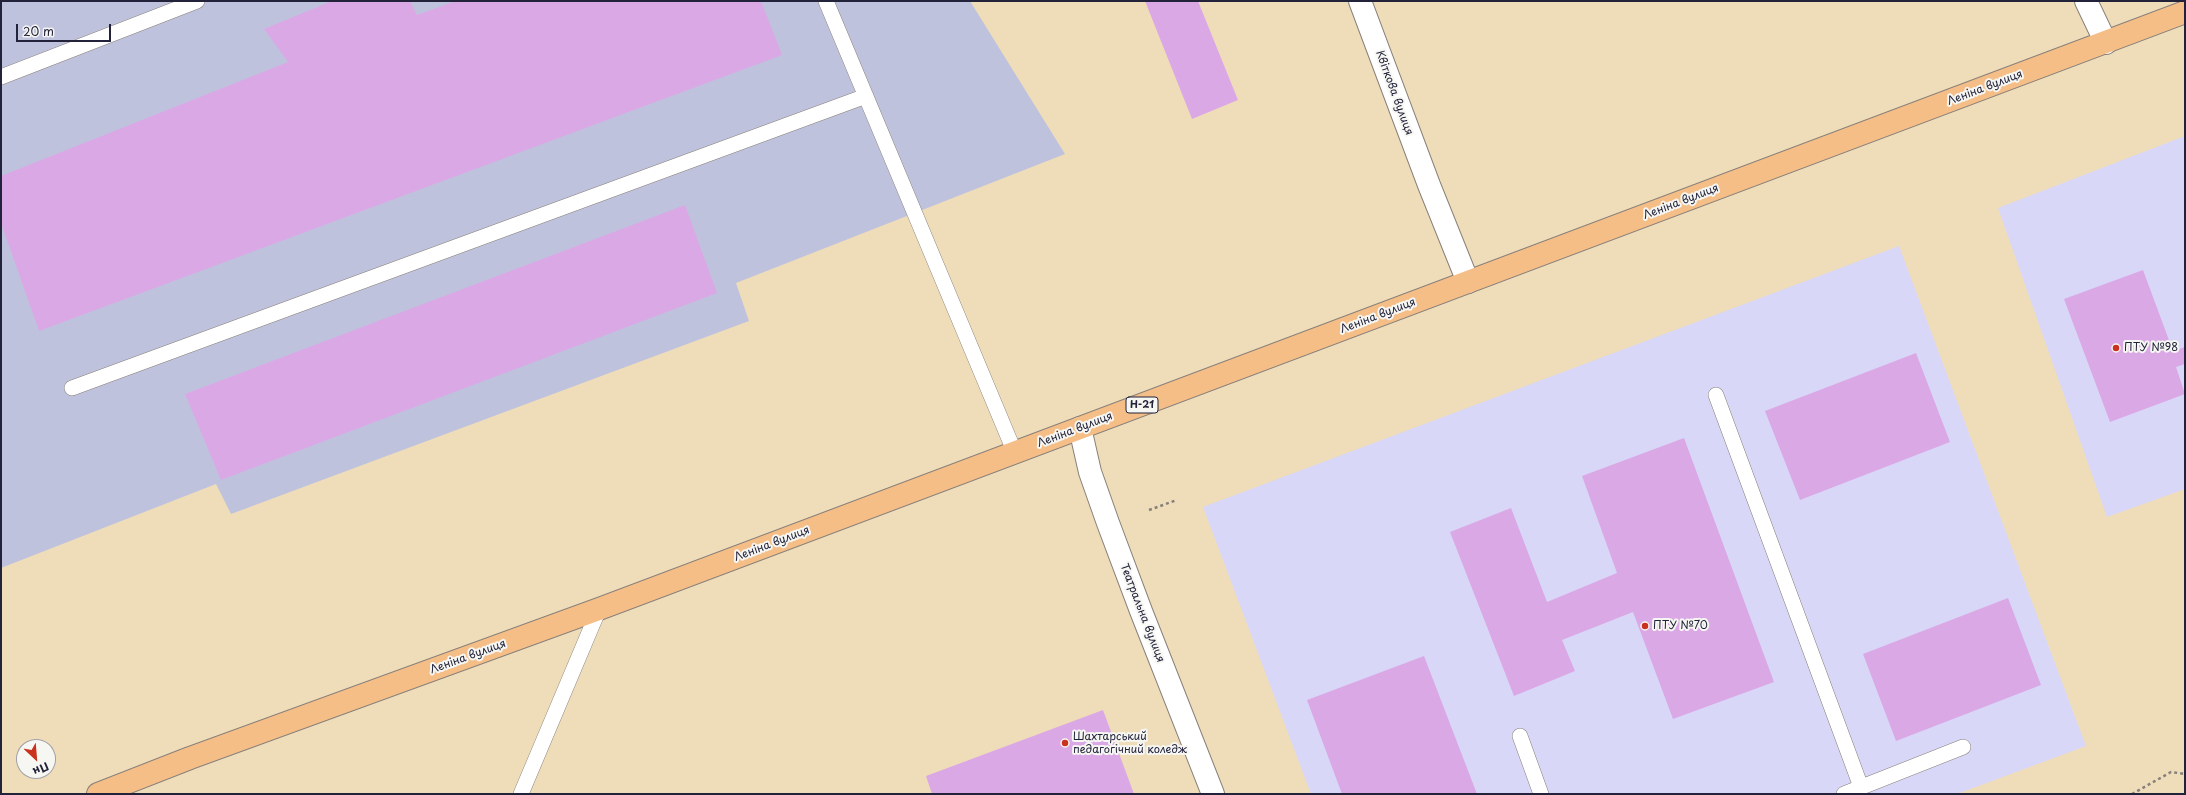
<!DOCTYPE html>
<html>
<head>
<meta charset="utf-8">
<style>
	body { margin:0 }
	#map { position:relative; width:2186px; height:795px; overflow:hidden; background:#efddba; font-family:"Playpen Sans",sans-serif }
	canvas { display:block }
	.frame { position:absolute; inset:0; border:2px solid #22223b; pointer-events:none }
	.north { position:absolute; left:16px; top:739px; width:40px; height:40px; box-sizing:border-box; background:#f6f6f2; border:1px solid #a1a1a9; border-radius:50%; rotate:154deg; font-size:11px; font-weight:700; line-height:16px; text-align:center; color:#22223b }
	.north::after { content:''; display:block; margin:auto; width:14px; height:18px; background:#c8321e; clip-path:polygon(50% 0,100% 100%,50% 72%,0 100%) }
	.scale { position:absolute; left:16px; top:24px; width:95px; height:18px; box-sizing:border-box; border:2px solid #22223b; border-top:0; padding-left:5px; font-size:12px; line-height:14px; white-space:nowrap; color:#22223b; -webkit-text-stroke:3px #f6f6f2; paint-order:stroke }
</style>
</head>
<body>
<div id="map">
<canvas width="2186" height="795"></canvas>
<div class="frame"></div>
<div class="north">Пн</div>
<div class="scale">20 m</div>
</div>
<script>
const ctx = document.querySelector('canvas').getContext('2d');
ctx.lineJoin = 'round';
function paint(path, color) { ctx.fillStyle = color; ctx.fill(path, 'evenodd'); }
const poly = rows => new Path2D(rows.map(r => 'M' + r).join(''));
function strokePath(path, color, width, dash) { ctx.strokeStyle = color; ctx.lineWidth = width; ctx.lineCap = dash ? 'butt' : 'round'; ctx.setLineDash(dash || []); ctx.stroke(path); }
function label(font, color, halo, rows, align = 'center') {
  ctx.font = font + ' "Playpen Sans",sans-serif'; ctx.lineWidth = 4; ctx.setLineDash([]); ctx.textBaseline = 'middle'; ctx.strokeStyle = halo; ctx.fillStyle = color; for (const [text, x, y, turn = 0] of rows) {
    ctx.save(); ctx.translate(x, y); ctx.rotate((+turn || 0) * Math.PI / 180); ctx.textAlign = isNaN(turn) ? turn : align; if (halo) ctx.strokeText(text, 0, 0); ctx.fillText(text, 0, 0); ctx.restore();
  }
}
paint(poly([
	[2185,136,2185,489,2107,517,1998,208],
	[1899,246,2086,746,1957,794,1311,794,1203,507]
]), '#d8d7f8');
paint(poly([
	[1,1,970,1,1065,154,736,283,749,321,231,514,216,484,1,568]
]), '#bfc2dd');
paint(poly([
	[332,1,410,1,417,15,456,1,761,1,782,55,39,331,1,223,1,176,288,62,264,29],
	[1145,1,1198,1,1238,100,1192,119],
	[685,205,717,293,221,480,185,394],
	[2143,270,2173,351,2185,347,2185,364,2176,367,2185,394,2110,422,2064,299],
	[1916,353,1950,442,1800,500,1765,411],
	[1684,438,1774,682,1673,719,1633,612,1562,640,1575,671,1514,696,1450,532,1511,508,1547,602,1617,573,1582,476],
	[2008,598,2041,685,1896,741,1863,654],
	[1424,656,1477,794,1342,794,1307,700],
	[1103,710,1134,794,932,794,926,776]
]), '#dba8e6');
const lane = poly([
	[826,1,1015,453],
	[1,77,197,1],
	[72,388,866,96],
	[1716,395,1861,787],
	[1520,736,1541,794],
	[521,794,599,609],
	[1844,794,1963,747]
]);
const street = poly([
	[1360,1,1429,185,1468,282],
	[2086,1,2106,43],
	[1080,428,1090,472,1108,523,1141,611,1213,794]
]);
const primary = poly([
	[98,794,190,758,599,609,2185,12]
]);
strokePath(lane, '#88807a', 16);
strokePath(street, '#88807a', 24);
strokePath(primary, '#88807a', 24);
strokePath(poly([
	[1149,510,1177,500],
	[2132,794,2171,772,2185,774]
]), '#88807a', 2.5, [3, 3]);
strokePath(lane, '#fff', 15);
strokePath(street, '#fff', 22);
strokePath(primary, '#f6be87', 22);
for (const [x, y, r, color] of [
	[2116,348,4,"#c8321e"],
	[1645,626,4,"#c8321e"],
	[1065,743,4,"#c8321e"]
]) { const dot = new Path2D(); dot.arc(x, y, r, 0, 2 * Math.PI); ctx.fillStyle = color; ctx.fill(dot); strokePath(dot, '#f6f6f2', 1.5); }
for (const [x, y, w] of [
	[1142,405,32]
]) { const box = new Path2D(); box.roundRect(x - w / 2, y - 8, w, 16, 3); ctx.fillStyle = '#f6f6f2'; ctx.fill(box); strokePath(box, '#22223b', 1); }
label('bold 10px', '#22223b', null, [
	["Н-21",1142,405]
]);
label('11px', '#22223b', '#f6f6f2', [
	["Леніна вулиця",1985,88,-21],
	["Квіткова вулиця",1394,93,70],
	["Леніна вулиця",1681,202,-21],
	["Леніна вулиця",1378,316,-21],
	["Леніна вулиця",1075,430,-21],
	["Леніна вулиця",772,544,-21],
	["Театральна вулиця",1142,613,69],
	["Леніна вулиця",468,657,-20]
]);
label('11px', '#22223b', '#f6f6f2', [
	["ПТУ №98",2124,348],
	["ПТУ №70",1653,626],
	["Шахтарський",1073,737],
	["педагогічний коледж",1073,750]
], 'left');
</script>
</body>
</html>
